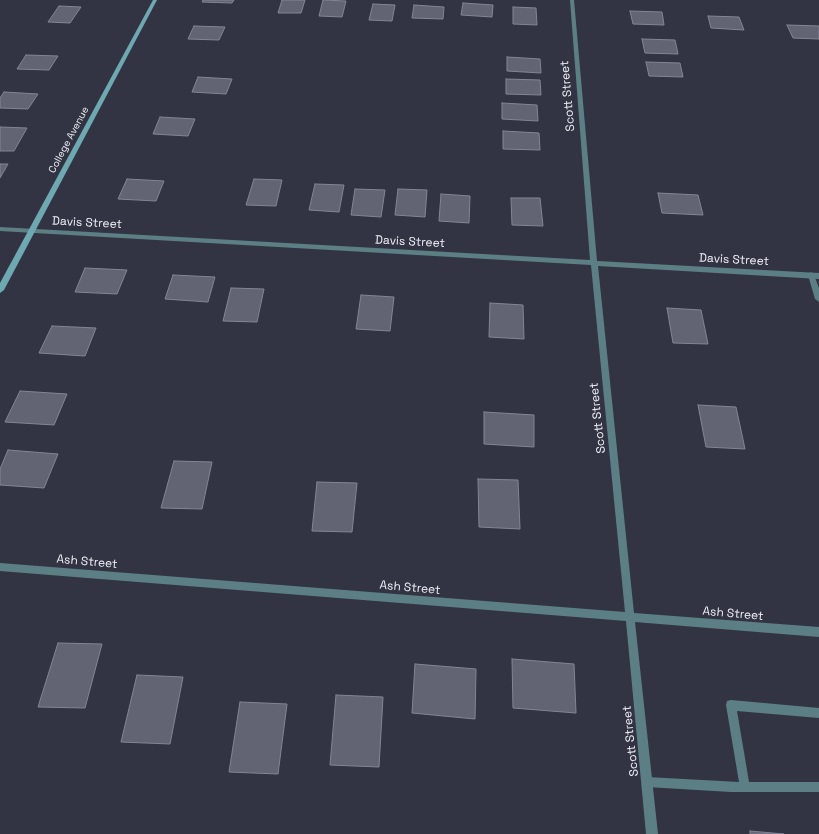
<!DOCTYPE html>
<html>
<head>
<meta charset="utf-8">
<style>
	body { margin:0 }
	canvas { display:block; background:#333443 }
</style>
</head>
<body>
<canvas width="819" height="834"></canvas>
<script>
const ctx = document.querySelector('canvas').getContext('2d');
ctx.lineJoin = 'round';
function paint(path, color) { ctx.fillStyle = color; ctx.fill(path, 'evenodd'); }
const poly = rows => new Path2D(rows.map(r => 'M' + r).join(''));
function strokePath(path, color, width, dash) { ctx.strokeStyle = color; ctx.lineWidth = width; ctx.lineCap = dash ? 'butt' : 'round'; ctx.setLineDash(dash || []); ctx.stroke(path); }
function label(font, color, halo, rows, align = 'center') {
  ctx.font = font + ' "Space Grotesk",sans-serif'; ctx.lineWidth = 4; ctx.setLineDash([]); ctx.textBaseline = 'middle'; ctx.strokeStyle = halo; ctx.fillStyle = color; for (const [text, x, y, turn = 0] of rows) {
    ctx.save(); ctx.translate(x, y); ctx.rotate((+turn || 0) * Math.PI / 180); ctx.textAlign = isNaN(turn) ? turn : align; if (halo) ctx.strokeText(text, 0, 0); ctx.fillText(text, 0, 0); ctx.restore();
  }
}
const building = poly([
	[203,0,234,0,232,3,202,2,203,0],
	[282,0,305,0,301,13,278,13,282,0],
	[323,0,346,1,342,17,319,16,323,0],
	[463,3,493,5,492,17,461,15,463,3],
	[373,4,395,5,392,21,369,20,373,4],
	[414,5,444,7,443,19,412,18,414,5],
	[59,6,81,7,70,23,48,22,59,6],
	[513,7,536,8,537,25,513,24,513,7],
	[630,11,662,12,664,25,633,24,630,11],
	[708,16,739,17,744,30,711,28,708,16],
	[787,25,819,26,819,39,793,38,787,25],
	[194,26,225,27,219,40,188,39,194,26],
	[642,39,675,40,678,54,645,53,642,39],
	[26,55,58,56,49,70,17,69,26,55],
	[507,57,540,59,541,73,507,71,507,57],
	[646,62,680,63,683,77,649,76,646,62],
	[198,77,232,79,226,94,192,92,198,77],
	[506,79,540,80,541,95,506,94,506,79],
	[4,92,38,94,28,109,0,108,0,98,4,92],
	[502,103,537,105,538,121,502,119,502,103],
	[160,117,195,119,188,136,153,134,160,117],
	[0,127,27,128,14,151,0,151,0,127],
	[503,131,539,133,540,150,503,149,503,131],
	[0,164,8,164,0,178,0,164],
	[127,179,164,181,156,201,118,199,127,179],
	[254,179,282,180,276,206,246,205,254,179],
	[315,184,344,185,339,212,309,210,315,184],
	[355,189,385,190,381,217,351,215,355,189],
	[398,189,427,190,425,217,395,215,398,189],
	[658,193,698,195,703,215,662,213,658,193],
	[441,194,470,196,469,223,439,221,441,194],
	[511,198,540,198,543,226,512,225,511,198],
	[85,268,127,270,117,294,75,292,85,268],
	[173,275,215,277,208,302,165,299,173,275],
	[231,288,264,289,257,322,223,321,231,288],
	[361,295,394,297,390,331,356,329,361,295],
	[490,303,523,305,524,339,489,337,490,303],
	[667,308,701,310,708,344,673,343,667,308],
	[52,326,96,328,85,356,39,353,52,326],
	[20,391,67,394,54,425,5,422,20,391],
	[698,405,736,407,745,449,706,447,698,405],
	[484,412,534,415,534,447,484,444,484,412],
	[8,450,58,454,44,488,0,485,0,469,8,450],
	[174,461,212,462,202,509,161,508,174,461],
	[478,479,518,480,520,529,479,527,478,479],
	[317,482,357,483,352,532,312,531,317,482],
	[58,643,102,644,85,708,38,707,58,643],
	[512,659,574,664,576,713,513,708,512,659],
	[415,664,476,669,475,719,412,713,415,664],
	[137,675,183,677,170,744,121,742,137,675],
	[336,695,383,697,379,767,330,765,336,695],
	[240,702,287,704,278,774,229,772,240,702],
	[750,831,784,834,750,834,750,831]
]);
paint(building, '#626474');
strokePath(building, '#838596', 1);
paint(poly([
	[811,272,814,275,819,288,819,302,815,299,808,275,811,272],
	[731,700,819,708,819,718,737,711,749,782,819,782,819,792,731,792,647,787,643,786,642,782,643,778,647,777,739,782,726,705,727,701,731,700]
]), '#5c7f85');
paint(poly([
	[570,0,574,0,597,261,819,273,819,279,598,266,634,613,819,627,819,637,635,622,658,834,646,834,626,621,0,571,0,563,625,612,591,265,0,231,0,227,590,260,570,0]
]), '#5c7f85');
paint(poly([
	[153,0,157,0,4,290,0,293,0,283,153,0]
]), '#6ea8b1');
label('10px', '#eff0f9', '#333443', [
	["College Avenue",69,140,-62]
]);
label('12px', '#eff0f9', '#333443', [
	["Scott Street",568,96,-95],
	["Davis Street",87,223,3],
	["Davis Street",410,242,3],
	["Davis Street",734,260,3],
	["Scott Street",598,418,-96],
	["Ash Street",87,562,5],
	["Ash Street",410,588,5],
	["Ash Street",733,614,5],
	["Scott Street",631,741,-96]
]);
</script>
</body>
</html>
